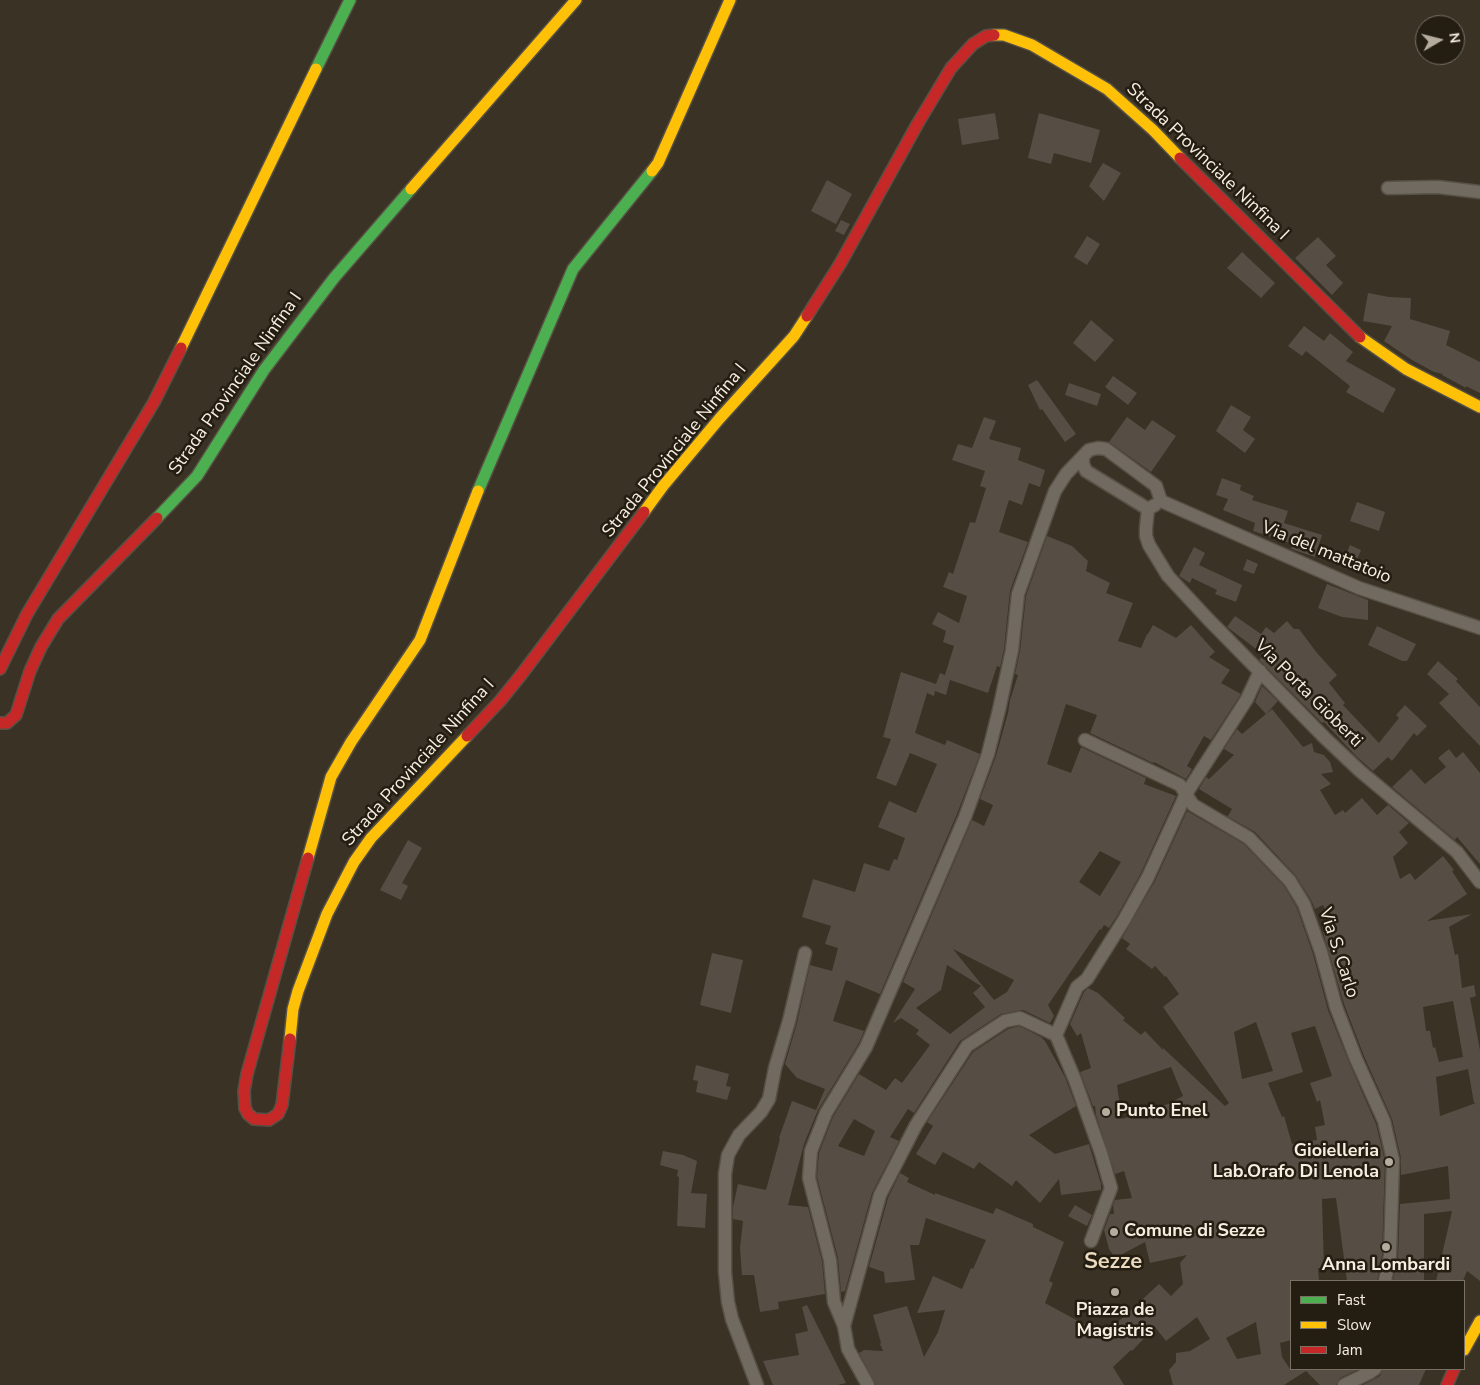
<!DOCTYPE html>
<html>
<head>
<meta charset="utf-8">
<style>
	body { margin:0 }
	#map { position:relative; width:1480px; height:1385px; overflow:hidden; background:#3a3224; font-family:"Nunito Sans",sans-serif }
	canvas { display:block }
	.legend { position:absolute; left:1290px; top:1280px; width:175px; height:90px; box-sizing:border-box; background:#231d12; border:1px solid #787164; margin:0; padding:6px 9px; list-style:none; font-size:15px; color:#f7eee0 }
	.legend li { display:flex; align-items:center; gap:10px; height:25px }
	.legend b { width:25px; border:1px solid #787164 }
	.north { position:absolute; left:1415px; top:15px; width:50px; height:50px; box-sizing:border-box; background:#231d12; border:1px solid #787164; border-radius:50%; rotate:82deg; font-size:14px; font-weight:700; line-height:20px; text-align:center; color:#f7eee0 }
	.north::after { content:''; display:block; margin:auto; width:18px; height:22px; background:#b5ac9e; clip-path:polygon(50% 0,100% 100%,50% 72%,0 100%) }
</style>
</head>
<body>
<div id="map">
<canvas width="1480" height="1385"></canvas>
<ul class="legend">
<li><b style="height:6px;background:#4caf50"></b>Fast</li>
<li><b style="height:6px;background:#ffc107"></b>Slow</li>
<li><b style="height:6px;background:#c62828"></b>Jam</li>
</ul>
<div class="north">N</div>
</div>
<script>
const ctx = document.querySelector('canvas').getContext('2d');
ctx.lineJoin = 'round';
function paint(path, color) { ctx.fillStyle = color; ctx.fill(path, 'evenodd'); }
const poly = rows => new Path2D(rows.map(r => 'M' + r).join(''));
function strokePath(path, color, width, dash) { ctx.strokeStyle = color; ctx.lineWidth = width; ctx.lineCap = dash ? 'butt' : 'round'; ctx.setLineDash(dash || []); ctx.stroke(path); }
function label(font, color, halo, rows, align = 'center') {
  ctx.font = font + ' "Nunito Sans",sans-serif'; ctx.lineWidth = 5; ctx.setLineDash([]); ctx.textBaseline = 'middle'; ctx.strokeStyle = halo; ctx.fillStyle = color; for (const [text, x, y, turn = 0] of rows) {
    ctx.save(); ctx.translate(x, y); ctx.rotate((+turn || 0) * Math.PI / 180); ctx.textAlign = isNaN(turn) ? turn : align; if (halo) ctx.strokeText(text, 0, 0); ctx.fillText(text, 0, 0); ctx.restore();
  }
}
paint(poly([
	[995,113,999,139,962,145,958,119],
	[1039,113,1100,130,1091,163,1054,153,1051,164,1028,158],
	[1103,163,1121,173,1104,201,1089,186],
	[827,180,852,194,836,224,811,211],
	[841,220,850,224,844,235,835,231],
	[1087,236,1100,244,1087,265,1074,257],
	[1318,237,1336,256,1326,265,1343,283,1332,295,1295,258],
	[1242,252,1275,283,1261,298,1227,268],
	[1368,293,1389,297,1411,298,1410,319,1450,331,1446,345,1480,362,1480,393,1466,386,1466,388,1442,375,1443,374,1434,372,1412,360,1384,341,1392,326,1363,321],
	[1091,320,1114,340,1095,362,1073,343],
	[1304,326,1324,341,1330,333,1353,352,1346,361,1396,389,1383,413,1346,392,1350,386,1306,351,1302,356,1288,346],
	[1113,376,1137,393,1128,405,1105,387],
	[1037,380,1076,434,1065,442,1042,409,1040,410,1028,385],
	[1069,383,1101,394,1097,406,1065,395],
	[1231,405,1251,417,1243,430,1255,439,1245,453,1216,431],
	[984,417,996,421,989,439,1021,448,1018,460,1045,470,1040,487,1029,483,1022,505,1009,500,999,532,1028,542,1010,591,1004,649,1000,667,997,666,988,693,950,680,946,695,935,691,934,696,927,693,915,733,945,745,947,740,980,754,957,814,880,994,846,980,833,1021,864,1031,859,1043,818,1110,804,1144,788,1205,808,1207,822,1261,825,1294,778,1302,779,1309,760,1312,754,1275,742,1275,740,1248,743,1221,733,1219,733,1207,738,1184,766,1190,780,1139,779,1138,792,1101,816,1110,825,1089,797,1078,785,1064,797,1023,810,965,832,971,838,948,825,944,831,926,802,917,813,879,855,892,864,863,889,871,894,859,897,860,905,838,878,827,889,801,916,813,937,764,910,753,896,786,876,778,891,739,883,737,901,672,936,684,940,673,945,675,954,646,943,642,946,631,932,624,938,612,959,623,967,596,943,587,949,572,953,574,970,522,975,523,986,488,980,486,985,471,952,460,958,444,972,448],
	[1127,417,1145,430,1152,420,1176,436,1151,472,1109,442],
	[1222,478,1241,485,1240,490,1254,496,1252,500,1288,511,1284,523,1322,535,1315,557,1291,549,1293,544,1253,531,1255,523,1223,510,1228,499,1216,495],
	[1357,502,1385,512,1379,531,1350,521],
	[1047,536,1072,546,1088,561,1086,571,1110,583,1106,593,1133,603,1118,641,1141,648,1147,634,1148,634,1153,625,1176,638,1191,625,1215,652,1209,657,1230,670,1221,683,1241,694,1211,740,1204,736,1187,766,1192,769,1186,779,1154,762,1153,763,1090,733,1097,715,1066,704,1047,764,1071,773,1081,747,1146,778,1144,784,1176,796,1141,873,1117,916,1109,928,1104,925,1101,930,1100,929,1048,1005,1054,1016,1050,1023,1023,1010,1001,1014,960,1041,914,1113,908,1109,890,1137,899,1141,872,1193,845,1291,841,1292,838,1258,817,1177,819,1153,833,1117,859,1074,886,1090,895,1078,902,1083,930,1045,916,1034,919,1030,901,1018,893,1023,915,989,903,982,972,820,984,826,993,805,980,799,996,756,1008,713,1010,700,1018,675,1015,674,1020,651,1026,596],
	[1100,851,1121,862,1100,896,1079,882],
	[953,949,1014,980,1007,992,994,1000,982,985,973,993,985,1007,950,1034,916,1008,941,990,947,965,981,986,982,985],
	[854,1119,875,1131,864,1156,838,1146],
	[1350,545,1361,550,1354,567,1343,563],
	[1194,547,1205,553,1199,565,1242,585,1236,602,1215,594,1217,590,1192,578,1190,583,1179,576],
	[1247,559,1258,564,1254,574,1243,570],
	[1327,584,1368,600,1368,620,1342,617,1318,608],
	[1235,616,1261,634,1266,627,1274,633,1287,621,1294,629,1299,629,1317,653,1337,675,1329,683,1345,703,1343,705,1379,743,1399,718,1396,715,1405,705,1427,726,1417,736,1414,733,1392,761,1388,757,1373,771,1356,756,1324,722,1322,723,1259,660,1264,655,1227,627],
	[1377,626,1416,644,1407,661,1402,661,1368,645],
	[1438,661,1458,679,1456,681,1480,707,1480,746,1439,703,1449,694,1427,674],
	[1262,686,1278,701,1266,714,1255,702],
	[1272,709,1303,747,1312,743,1314,752,1324,755,1330,762,1333,772,1321,774,1331,784,1320,790,1335,815,1343,810,1345,813,1362,798,1377,815,1388,805,1409,823,1399,832,1408,843,1393,857,1400,879,1410,873,1415,880,1443,856,1454,870,1452,871,1467,894,1427,921,1472,914,1449,927,1455,955,1458,954,1462,988,1474,985,1476,996,1470,998,1480,1050,1480,1281,1467,1271,1463,1281,1436,1281,1452,1211,1424,1214,1424,1281,1393,1281,1398,1256,1400,1204,1450,1199,1448,1166,1401,1175,1401,1158,1392,1119,1364,1056,1344,1004,1323,932,1334,929,1323,905,1315,909,1311,900,1296,876,1255,832,1225,815,1228,816,1232,809,1199,789,1206,777,1209,779,1234,755,1224,749,1237,729,1242,734],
	[1453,1001,1463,1057,1439,1062,1435,1047,1433,1048,1430,1031,1426,1031,1423,1007],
	[1468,1069,1474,1103,1476,1103,1440,1116,1436,1077],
	[1449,749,1456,758,1463,752,1480,773,1480,864,1457,837,1455,840,1392,787,1411,769,1425,784,1446,767,1438,758],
	[1187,811,1244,844,1284,886,1297,908,1313,954,1328,1010,1349,1062,1376,1124,1385,1161,1382,1255,1377,1281,1347,1281,1336,1198,1322,1199,1324,1268,1318,1268,1319,1281,1291,1281,1291,1340,1280,1343,1282,1357,1290,1369,1359,1369,1340,1378,1336,1385,1320,1385,1306,1371,1284,1385,1173,1385,1169,1370,1176,1362,1176,1353,1190,1351,1210,1339,1197,1317,1166,1341,1155,1327,1132,1351,1131,1350,1113,1367,1124,1385,876,1385,859,1353,864,1350,883,1351,880,1344,881,1343,873,1315,907,1306,924,1357,938,1332,945,1310,917,1313,933,1276,962,1289,971,1268,973,1269,986,1240,926,1218,919,1245,910,1245,915,1280,885,1283,884,1272,869,1267,888,1198,900,1173,909,1178,907,1182,935,1195,935,1193,993,1214,996,1208,1033,1224,1033,1227,1064,1242,1049,1281,1053,1283,1045,1303,1104,1335,1159,1284,1171,1296,1183,1284,1180,1263,1187,1255,1150,1263,1145,1242,1115,1258,1109,1249,1104,1230,1110,1214,1114,1214,1113,1205,1115,1200,1132,1198,1124,1171,1115,1174,1096,1115,1095,1106,1093,1106,1080,1072,1091,1068,1081,1033,1077,1036,1070,1024,1084,992,1088,988,1098,993,1125,1018,1123,1020,1141,1035,1145,1031,1163,1050,1163,1048,1225,1106,1229,1103,1163,1007,1179,994,1166,976,1165,977,1155,966,1152,969,1126,949,1130,944,1122,938,1155,881],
	[1256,1022,1273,1071,1242,1079,1234,1032],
	[1315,1026,1332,1076,1310,1083,1317,1102,1320,1100,1325,1125,1315,1127,1317,1140,1292,1144,1284,1116,1282,1117,1268,1083,1303,1072,1291,1033],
	[1171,1067,1183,1096,1168,1104,1122,1119,1117,1085],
	[1256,1322,1261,1354,1237,1359,1226,1338],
	[408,840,422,848,402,883,408,886,401,900,380,890],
	[712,953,743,960,731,1013,700,1005],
	[1019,1026,1041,1037,1045,1041,1065,1077,1076,1106,1029,1135,1055,1154,1089,1144,1101,1184,1101,1190,1061,1195,1059,1179,1040,1203,1016,1180,1012,1186,979,1162,974,1169,943,1152,935,1165,916,1154,933,1126,927,1122,973,1052,1008,1029],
	[696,1065,729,1074,726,1086,731,1087,727,1100,696,1092,698,1081,693,1080],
	[663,1151,683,1155,697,1161,691,1193,707,1194,705,1228,677,1226,679,1177,677,1176,678,1170,660,1165],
	[1075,1205,1092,1215,1087,1226,1068,1216],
	[807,1305,846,1383,838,1385,773,1385,763,1361,799,1355,795,1334,808,1331,802,1307],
	[1383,1369,1426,1369,1419,1385,1363,1385,1380,1376]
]), '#564d44');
const street = poly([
	[1388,188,1438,187,1480,192],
	[1083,457,1083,464,1086,471,1148,509,1155,505],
	[1161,501,1359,588,1480,628],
	[1148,509,1146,528,1146,536,1149,545,1168,576,1208,619,1325,738,1360,771,1457,852,1480,882],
	[1085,740,1180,785,1193,805,1249,838,1290,881,1304,904,1321,952,1336,1007,1356,1059,1384,1121,1393,1160,1390,1256,1385,1281],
	[1056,1035,1077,987,1087,979,1124,920,1148,877,1186,794,1247,699,1260,671],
	[844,1326,880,1195,916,1125,967,1046,1005,1021,1020,1018,1056,1035,1075,1080,1101,1153,1111,1188,1091,1241],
	[757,1385,732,1319,728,1302,725,1272,725,1174,728,1155,739,1135,761,1112,769,1099,775,1068,789,1021,805,953],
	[868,1385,848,1349,844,1326,834,1302,830,1260,809,1178,811,1151,826,1113,866,1047,965,817,988,754,999,710,1012,650,1018,594,1055,491,1066,474,1089,450,1098,448,1106,449,1156,486,1161,501],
	[1344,1385,1369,1373,1375,1369]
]);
const fast = poly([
	[316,69,350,0],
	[478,491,573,269,652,171],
	[157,518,197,476,264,370,334,278,411,189]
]);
const slow = poly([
	[994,35,1004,35,1032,45,1107,89,1153,130,1180,158],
	[652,171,658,163,730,0],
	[411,189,576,0],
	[1360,337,1406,369,1480,407],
	[181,348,316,69],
	[644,512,663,486,720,418,794,336,807,316],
	[308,858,331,777,351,742,420,640,478,491],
	[290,1039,293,1009,298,991,327,914,354,862,371,838,467,736],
	[1464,1350,1480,1321]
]);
const jam = poly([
	[1180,158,1360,337],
	[807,316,840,264,918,123,951,68,973,44,986,36,994,35],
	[0,669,27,614,154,402,181,348],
	[0,723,7,723,16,715,30,671,41,647,58,619,157,518],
	[467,736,500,701,521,675,644,512],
	[290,1039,282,1105,278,1114,269,1120,254,1119,248,1114,245,1108,244,1091,247,1074,308,858],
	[1447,1385,1454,1369]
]);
strokePath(street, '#575045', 15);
strokePath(fast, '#575045', 14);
strokePath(slow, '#575045', 14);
strokePath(jam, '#575045', 14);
strokePath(street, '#706a60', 12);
strokePath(fast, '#4caf50', 11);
strokePath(slow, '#ffc107', 11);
strokePath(jam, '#c62828', 11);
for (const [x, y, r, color] of [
	[1106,1112,5,"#b5ac9e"],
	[1389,1162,5,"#b5ac9e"],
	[1114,1232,5,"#b5ac9e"],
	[1386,1247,5,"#b5ac9e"],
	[1115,1292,5,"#b5ac9e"]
]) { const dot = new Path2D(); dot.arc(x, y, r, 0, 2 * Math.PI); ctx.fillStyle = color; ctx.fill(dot); strokePath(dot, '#231d12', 2); }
label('18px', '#f7eee0', '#231d12', [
	["Strada Provinciale Ninfina I",1207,162,44],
	["Strada Provinciale Ninfina I",236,384,-55],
	["Strada Provinciale Ninfina I",675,451,-51],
	["Via del mattatoio",1326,553,22],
	["Via Porta Gioberti",1308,694,45],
	["Strada Provinciale Ninfina I",419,763,-48],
	["Via S. Carlo",1338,953,72]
]);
label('bold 18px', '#f7eee0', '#231d12', [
	["Punto Enel",1116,1112],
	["Gioielleria",1379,1152,"right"],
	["Lab.Orafo Di Lenola",1379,1173,"right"],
	["Comune di Sezze",1124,1232],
	["Anna Lombardi",1386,1266,"center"],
	["Piazza de",1115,1311,"center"],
	["Magistris",1115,1332,"center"]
], 'left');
label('bold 22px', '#ecdabe', '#231d12', [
	["Sezze",1113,1263]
]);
</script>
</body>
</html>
